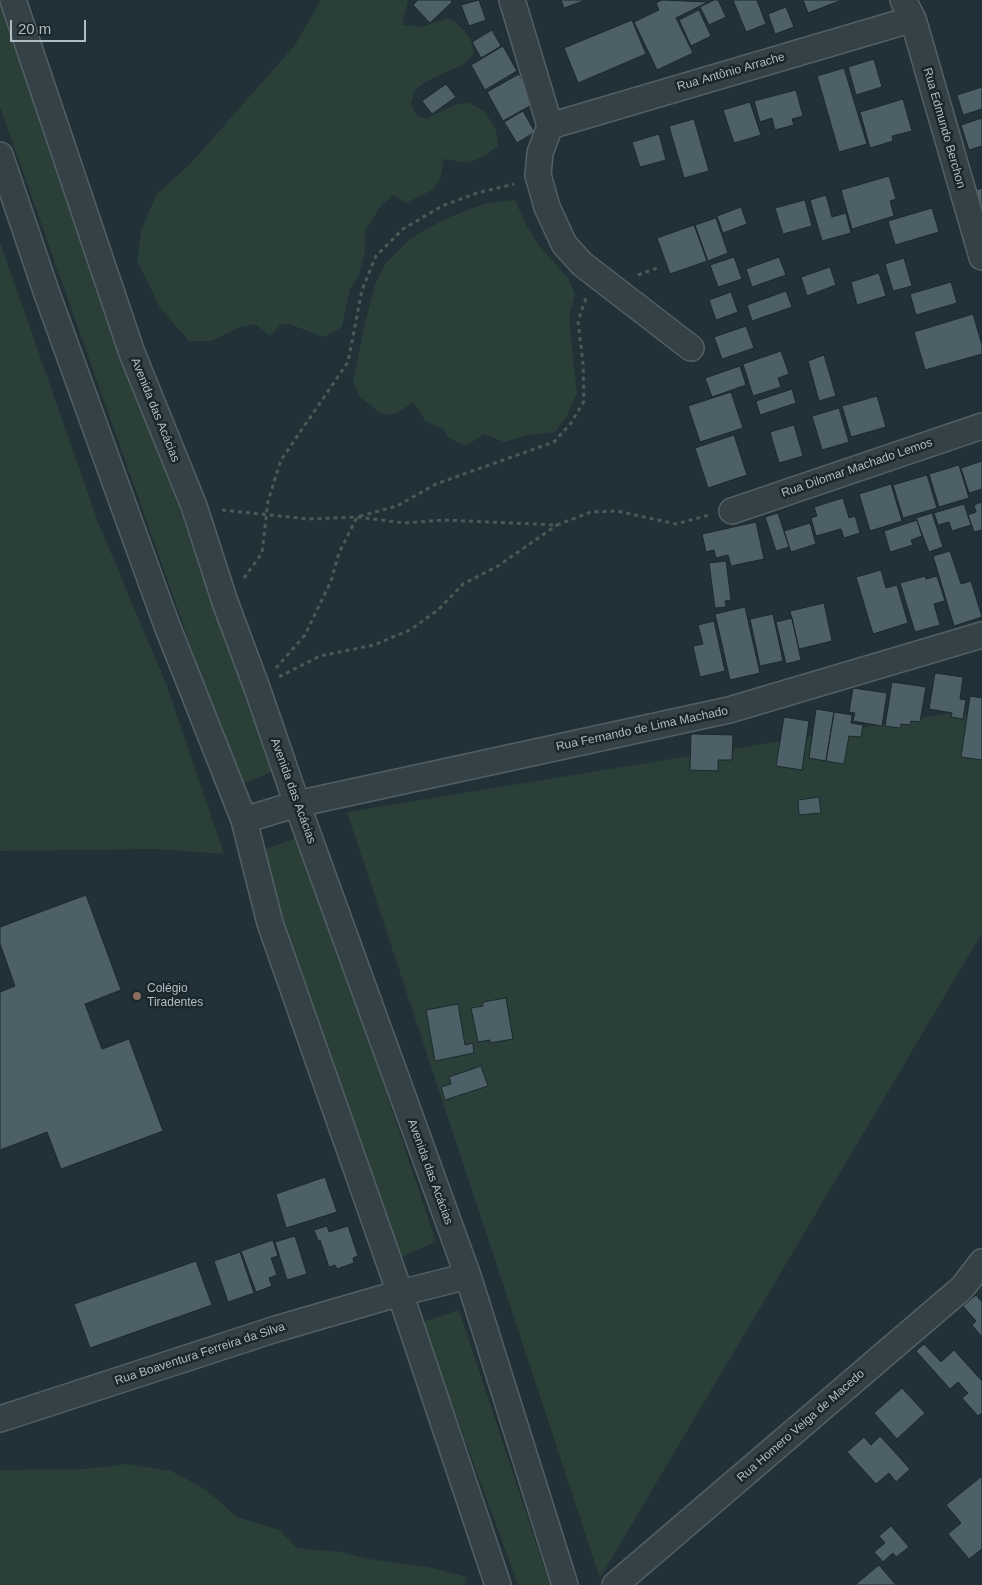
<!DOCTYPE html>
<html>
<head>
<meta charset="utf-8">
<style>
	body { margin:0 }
	#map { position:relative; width:982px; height:1585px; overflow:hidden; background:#213137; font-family:Helvetica,sans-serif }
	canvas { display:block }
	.scale { position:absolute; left:10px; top:20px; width:76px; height:22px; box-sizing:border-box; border:2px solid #afbdc4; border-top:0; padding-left:6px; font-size:15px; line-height:18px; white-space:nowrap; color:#afbdc4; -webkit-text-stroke:4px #1a272c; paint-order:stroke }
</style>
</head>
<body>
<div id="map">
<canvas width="982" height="1585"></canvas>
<div class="scale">20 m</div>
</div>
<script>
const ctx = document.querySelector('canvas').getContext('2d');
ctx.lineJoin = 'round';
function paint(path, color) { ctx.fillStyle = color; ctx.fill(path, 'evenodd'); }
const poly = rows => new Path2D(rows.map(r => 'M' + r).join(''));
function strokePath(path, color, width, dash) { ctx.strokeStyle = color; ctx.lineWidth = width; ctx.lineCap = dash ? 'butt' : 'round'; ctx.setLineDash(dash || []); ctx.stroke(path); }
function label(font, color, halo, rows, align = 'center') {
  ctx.font = font + ' Helvetica,sans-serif'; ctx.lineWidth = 5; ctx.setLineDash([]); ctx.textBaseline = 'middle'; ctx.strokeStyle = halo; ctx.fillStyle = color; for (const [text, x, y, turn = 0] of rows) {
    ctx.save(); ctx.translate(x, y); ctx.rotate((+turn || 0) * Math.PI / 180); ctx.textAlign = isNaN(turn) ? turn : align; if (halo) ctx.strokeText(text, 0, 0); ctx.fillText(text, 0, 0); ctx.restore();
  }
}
paint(poly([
	[321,0,408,0,402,25,421,27,448,18,459,25,470,38,474,53,464,64,427,81,415,90,411,103,416,115,426,119,452,106,468,102,484,111,496,129,498,146,483,157,467,163,444,159,440,179,432,190,406,203,393,195,380,207,365,231,365,252,359,275,350,289,342,327,324,337,289,324,280,325,270,336,255,324,240,327,212,341,189,341,160,308,137,260,141,231,156,195,191,163,295,45],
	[0,4,273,771,240,785,0,107],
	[515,200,526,225,538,244,568,278,575,294,569,318,577,393,567,416,555,432,529,435,504,442,484,434,466,446,449,438,443,429,426,422,413,402,396,414,381,414,360,397,353,382,365,323,375,285,385,264,411,238,447,218,484,204],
	[0,242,98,522,167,686,224,854,154,849,0,851],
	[952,713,982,715,982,933,600,1578,347,812],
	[301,836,436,1242,400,1257,260,851],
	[459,1310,550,1585,518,1585,422,1322],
	[127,1464,171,1471,205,1489,237,1517,279,1530,297,1548,340,1552,369,1559,428,1567,467,1577,464,1585,0,1585,0,1470,85,1469]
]), '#293f38');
const building = poly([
	[418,0,451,0,452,2,430,23,413,5,418,0],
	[479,0,486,20,469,26,461,5,479,0],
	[561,0,586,0,564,8,561,0],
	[662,0,708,2,676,18,693,53,657,70,634,22,659,10,656,3,662,0],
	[714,0,718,0,726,17,709,25,700,7,714,0],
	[733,0,757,0,766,24,746,32,733,0],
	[803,0,842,0,808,13,803,0],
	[786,7,794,27,775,34,768,14,786,7],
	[699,10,711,36,691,46,679,20,699,10],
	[632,20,646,54,578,83,564,48,632,20],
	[492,30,501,46,481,58,472,42,492,30],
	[503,46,517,71,485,90,471,65,503,46],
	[874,59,882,87,856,95,848,67,874,59],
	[844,68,867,144,839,152,817,76,844,68],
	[519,74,535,103,503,121,487,92,519,74],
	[446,84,456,97,432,114,422,101,446,84],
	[982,87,982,109,963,115,957,95,982,87],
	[796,90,803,116,792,119,794,125,775,130,772,118,760,122,754,101,796,90],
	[903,99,912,131,892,136,893,141,870,148,860,112,903,99],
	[750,102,761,135,734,143,723,110,750,102],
	[523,111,535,132,517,143,504,122,523,111],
	[982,118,982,146,969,150,961,125,982,118],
	[694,119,709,171,684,178,669,126,694,119],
	[659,134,666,160,640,167,632,142,659,134],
	[889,176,896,199,890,201,894,216,852,229,841,190,889,176],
	[982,188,982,219,973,191,982,188],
	[826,195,832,217,846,213,851,233,822,241,810,200,826,195],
	[805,200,812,226,783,234,775,208,805,200],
	[741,207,747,224,723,233,717,216,741,207],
	[932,208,939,232,895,245,888,221,932,208],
	[716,218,728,253,708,261,695,225,716,218],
	[694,225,707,261,670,274,657,238,694,225],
	[734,257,742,279,718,287,710,265,734,257],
	[779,257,786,275,752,287,746,269,779,257],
	[904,258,912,286,893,291,885,264,904,258],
	[830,267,836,285,807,296,801,277,830,267],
	[879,273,886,296,857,305,851,282,879,273],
	[951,282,957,303,916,315,910,294,951,282],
	[786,291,792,307,752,321,747,305,786,291],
	[731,292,738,312,716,320,709,300,731,292],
	[973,314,982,345,982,354,925,370,914,332,973,314],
	[746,326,754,348,722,359,714,337,746,326],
	[781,351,789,374,778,378,781,387,753,396,743,364,781,351],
	[824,355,836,396,819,401,808,361,824,355],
	[740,366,746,385,712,397,705,378,740,366],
	[792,389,796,403,760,415,756,401,792,389],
	[731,392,743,428,700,442,688,406,731,392],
	[877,396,886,427,851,437,842,406,877,396],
	[839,408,849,442,822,450,812,416,839,408],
	[794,425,803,456,779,463,770,432,794,425],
	[734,435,747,475,708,488,695,448,734,435],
	[982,461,982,489,969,493,961,468,982,461],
	[959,465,969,498,939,507,929,474,959,465],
	[927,475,937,508,903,518,893,485,927,475],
	[891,484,902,521,870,531,859,494,891,484],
	[843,498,849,518,855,516,860,533,844,538,841,529,816,536,811,518,817,516,814,507,843,498],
	[982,502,982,530,974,532,968,515,976,512,974,505,982,502],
	[964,504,971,525,952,531,949,522,938,525,934,513,964,504],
	[778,513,789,547,776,551,765,517,778,513],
	[932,513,943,547,929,552,916,518,932,513],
	[917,520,922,536,911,540,913,545,890,552,884,531,917,520],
	[756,522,764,559,731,566,728,555,716,558,714,550,706,552,702,534,756,522],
	[810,523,816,544,791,552,784,531,810,523],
	[950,551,961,584,971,581,982,617,954,626,933,556,950,551],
	[726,561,731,600,725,601,726,607,715,608,709,563,726,561],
	[881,570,886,588,897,585,908,623,873,634,856,577,881,570],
	[925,576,926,579,937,576,945,601,934,604,940,625,915,632,900,583,925,576],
	[824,603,832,641,799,649,790,611,824,603],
	[745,607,760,673,730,680,715,614,745,607],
	[773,614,783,661,760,666,750,619,773,614],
	[792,618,801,660,786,664,776,622,792,618],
	[714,621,725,671,700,677,693,646,703,644,698,625,714,621],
	[935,673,963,677,960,699,966,700,963,719,951,717,952,713,929,709,935,673],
	[892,682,926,687,920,722,911,721,910,725,901,724,900,728,885,726,892,682],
	[853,688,887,693,882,726,853,721,855,713,849,712,853,688],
	[970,696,982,698,982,760,961,757,970,696],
	[816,709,834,712,826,761,809,758,816,709],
	[834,712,852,715,851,723,863,725,861,737,849,736,844,764,826,761,834,712],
	[784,717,809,721,802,770,776,766,784,717],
	[691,734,733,735,732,760,718,760,718,771,690,770,691,734],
	[819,797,821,813,799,815,798,800,819,797],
	[86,895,121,990,85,1004,102,1049,129,1039,163,1131,61,1169,47,1132,0,1150,0,992,15,986,0,944,0,927,86,895],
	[506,998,513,1039,490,1043,490,1040,478,1042,471,1008,483,1006,483,1002,506,998],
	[458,1004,465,1045,473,1043,474,1053,435,1061,426,1010,458,1004],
	[481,1066,488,1086,445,1100,441,1087,451,1084,449,1077,481,1066],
	[325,1177,337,1212,286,1228,276,1194,325,1177],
	[327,1226,329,1232,348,1226,358,1256,353,1258,354,1263,337,1269,335,1265,329,1267,320,1240,318,1241,314,1230,327,1226],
	[295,1236,307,1274,287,1280,275,1242,295,1236],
	[273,1240,278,1256,271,1258,277,1275,269,1278,272,1286,256,1292,241,1251,273,1240],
	[240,1252,254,1293,228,1302,214,1261,240,1252],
	[196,1261,212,1305,90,1348,74,1304,196,1261],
	[976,1295,982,1302,982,1337,972,1325,976,1321,963,1306,976,1295],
	[924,1344,941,1362,954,1350,982,1381,982,1413,978,1416,962,1398,968,1393,958,1382,950,1389,916,1351,924,1344],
	[902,1388,925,1413,897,1439,874,1413,902,1388],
	[880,1436,910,1469,896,1482,889,1473,876,1484,847,1452,864,1437,871,1445,880,1436],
	[982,1476,982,1549,969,1559,948,1534,961,1523,946,1505,982,1476],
	[891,1526,909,1547,896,1557,893,1553,883,1562,874,1552,885,1543,879,1536,891,1526],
	[879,1565,896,1585,855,1585,879,1565]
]);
paint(building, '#4e6067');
strokePath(building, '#1c292e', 1);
const minor = poly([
	[13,0,132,353,194,506,225,602,257,688,297,804,468,1276,565,1585],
	[512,0,550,126],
	[903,0,913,19,982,257],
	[550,126,913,19],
	[550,126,540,153,538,175,547,207,564,244,582,264,691,348],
	[0,155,46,291,166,623,244,820,270,923,400,1293,498,1585],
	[732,511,982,426],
	[244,820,297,804,729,710,982,635],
	[0,1419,276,1329,400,1293,468,1276],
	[615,1585,962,1288,982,1262]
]);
strokePath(minor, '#526065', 28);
strokePath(poly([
	[638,275,657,268],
	[222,510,309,519,357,517,404,523,444,520,557,525,591,512,617,511,676,524,709,515],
	[244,578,262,553,268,501,281,460,348,362,362,290,376,256,403,229,442,206,477,193,514,184],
	[276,668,305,635,331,581,339,553,357,517,397,506,436,484,554,442,571,423,584,401,583,363,578,321,586,298],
	[279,677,320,656,374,645,410,630,438,610,463,584,498,566,557,525]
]), '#475b57', 3, [4, 4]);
strokePath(minor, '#344247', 25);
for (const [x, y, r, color] of [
	[137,996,5,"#8d6e63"]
]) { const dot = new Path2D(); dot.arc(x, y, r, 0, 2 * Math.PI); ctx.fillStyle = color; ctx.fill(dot); strokePath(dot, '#1a272c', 2); }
label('12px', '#afbdc4', '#1a272c', [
	["Rua Antônio Arrache",731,72,-16],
	["Rua Edmundo Berchon",944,128,74],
	["Avenida das Acácias",155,410,68],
	["Rua Dilomar Machado Lemos",857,468,-19],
	["Rua Fernando de Lima Machado",642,729,-12],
	["Avenida das Acácias",293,791,70],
	["Avenida das Acácias",430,1172,70],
	["Rua Boaventura Ferreira da Silva",200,1354,-18],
	["Rua Homero Veiga de Macedo",801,1426,-41]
]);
label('12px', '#afbdc4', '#1a272c', [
	["Colégio",147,989],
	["Tiradentes",147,1003]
], 'left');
</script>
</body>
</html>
